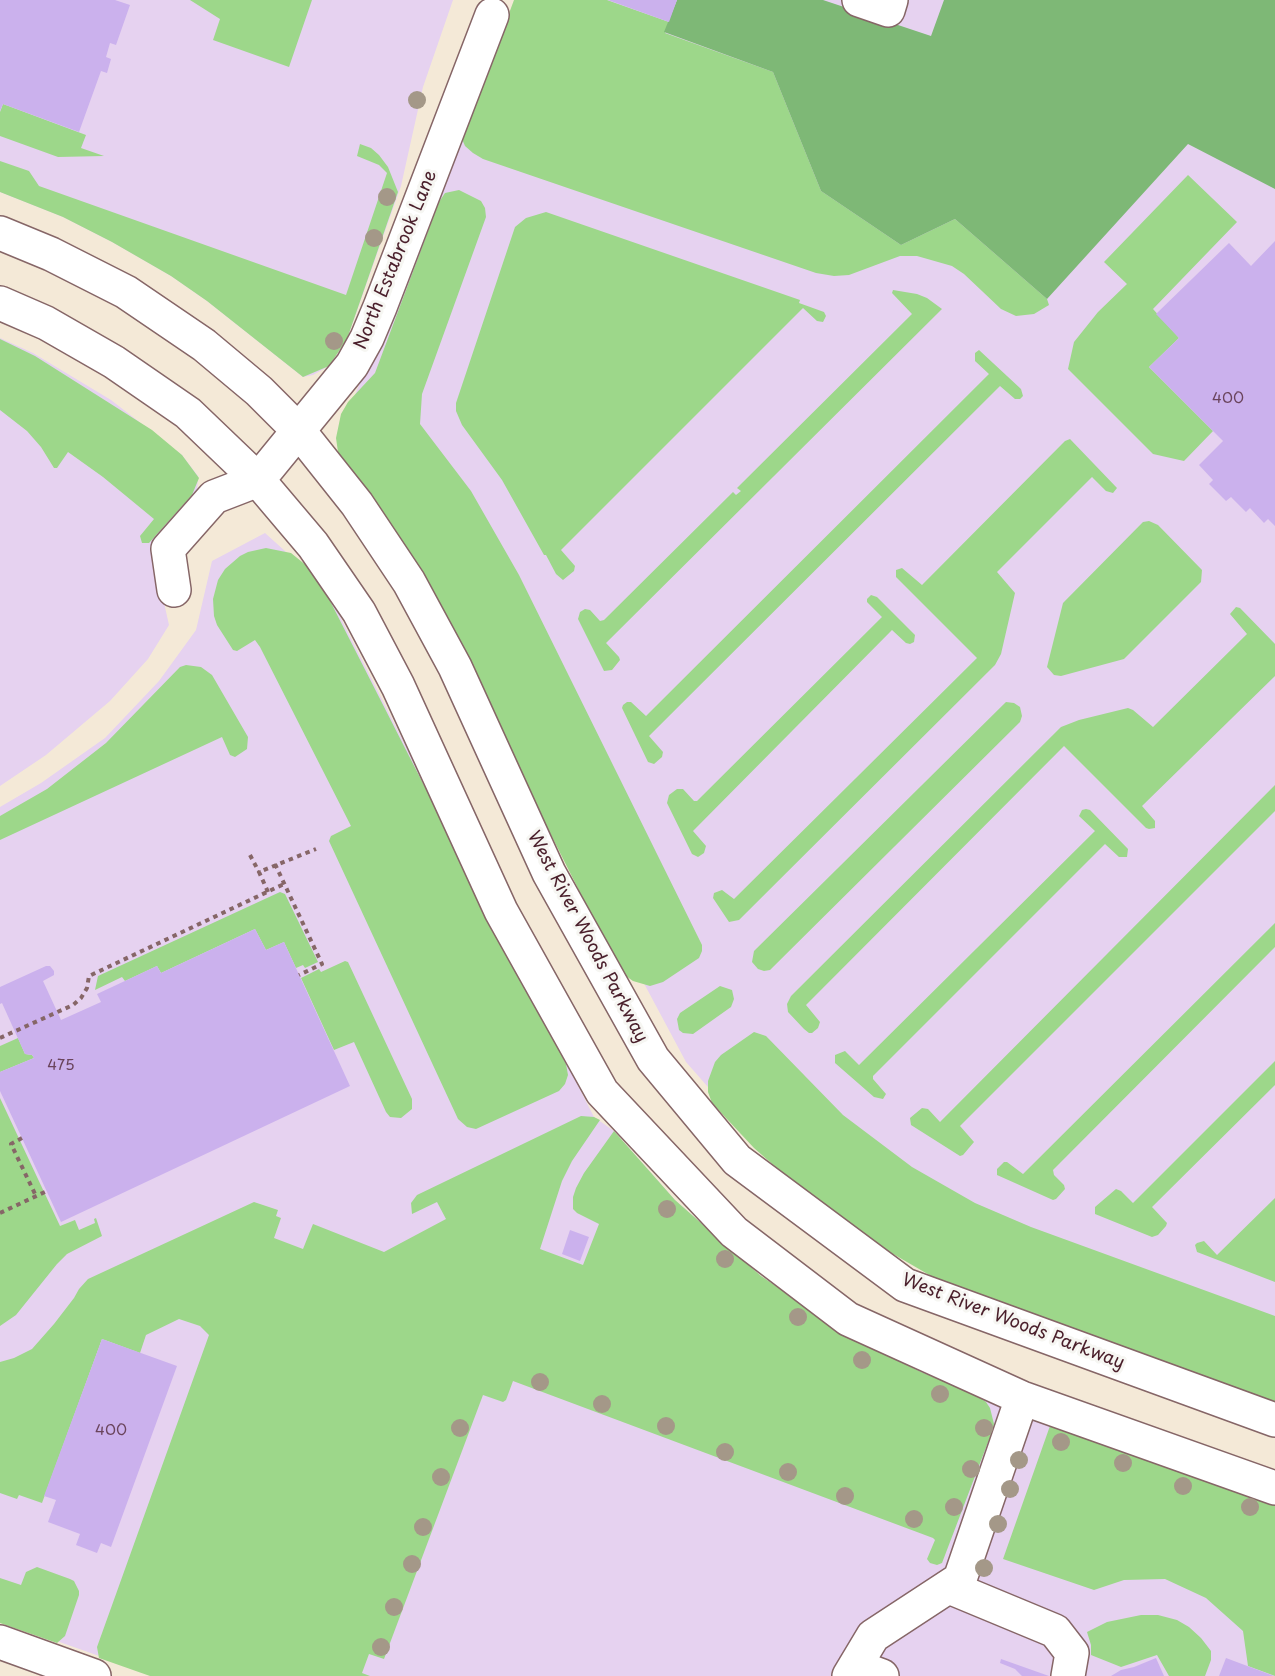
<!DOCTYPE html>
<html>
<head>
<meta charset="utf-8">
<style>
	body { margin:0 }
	canvas { display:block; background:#f4e9d7 }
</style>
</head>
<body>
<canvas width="1275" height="1676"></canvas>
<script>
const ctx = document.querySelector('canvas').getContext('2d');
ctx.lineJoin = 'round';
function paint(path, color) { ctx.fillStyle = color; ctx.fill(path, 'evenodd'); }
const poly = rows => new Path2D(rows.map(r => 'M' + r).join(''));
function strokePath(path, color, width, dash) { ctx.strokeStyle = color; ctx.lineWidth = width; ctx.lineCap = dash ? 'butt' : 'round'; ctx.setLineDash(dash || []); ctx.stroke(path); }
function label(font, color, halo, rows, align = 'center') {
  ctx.font = font + ' "Playpen Sans",sans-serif'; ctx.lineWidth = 6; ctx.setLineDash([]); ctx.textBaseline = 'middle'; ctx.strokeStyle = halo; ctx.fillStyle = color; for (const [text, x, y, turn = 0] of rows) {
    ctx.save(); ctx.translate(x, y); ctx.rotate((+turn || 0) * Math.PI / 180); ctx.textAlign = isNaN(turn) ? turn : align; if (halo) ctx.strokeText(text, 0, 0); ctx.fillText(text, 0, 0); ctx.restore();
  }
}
paint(poly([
	[0,0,453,0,423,87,401,186,347,339,329,366,313,375,303,377,207,301,171,276,112,242,63,217,0,192],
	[515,0,1275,0,1275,1402,758,1144,686,1062,344,422],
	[0,338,33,353,111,400,182,455,198,476,197,494,152,549,169,625,148,659,110,701,46,755,0,786],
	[265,533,325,587,594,1117,614,1131,675,1200,761,1276,804,1305,864,1344,921,1372,975,1394,1275,1504,1275,1676,156,1676,0,1621,0,807,41,783,105,738,159,681,196,630,212,561]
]), '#e6d2f0');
paint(poly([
	[190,0,312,0,289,67,213,40,220,19],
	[514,0,607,0,669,22,665,33,773,72,821,191,901,245,955,219,1047,299,1049,305,1034,314,1016,316,1001,309,964,274,952,266,917,256,900,256,849,275,834,276,816,273,483,159,473,153,465,146,462,139],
	[3,104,86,135,81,148,104,156,58,157,0,136,0,112],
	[360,144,371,148,379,155,388,167,398,192,347,339,329,366,303,377,207,301,171,276,112,242,63,217,0,192,0,161,29,171,39,186,346,295,387,173,379,165,357,156],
	[1188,175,1237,222,1153,309,1179,338,1149,367,1213,431,1184,461,1153,454,1068,369,1074,342,1098,312,1127,284,1104,262],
	[459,190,481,201,485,208,486,217,422,394,420,424,471,491,519,575,702,945,702,951,699,958,663,982,650,986,633,981,626,976,612,956,406,547,352,475,338,452,336,438,341,414,348,402,375,373,439,202,445,193],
	[546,212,800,300,799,303,824,312,826,316,823,322,817,321,803,308,561,550,575,566,574,571,563,580,556,574,546,555,544,555,502,480,462,425,456,411,456,403,515,227,526,218],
	[893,290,917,294,927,298,942,309,606,643,619,657,620,660,612,670,604,671,578,619,580,612,585,609,590,610,600,621,604,620,733,492,736,495,741,491,737,488,912,314,892,293],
	[0,339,35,356,152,430,182,455,199,478,192,495,149,543,142,543,140,536,154,519,103,477,68,452,57,468,54,468,41,447,27,431,0,410],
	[979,350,1021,389,1023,396,1020,399,1015,399,1000,386,649,736,663,752,662,757,654,764,648,762,622,708,623,705,627,702,631,702,646,716,989,374,975,361,975,353],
	[1070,439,1117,488,1113,493,1106,491,1092,477,997,572,1015,593,1001,654,995,665,739,920,729,922,713,898,714,893,722,890,734,899,977,658,896,577,896,570,902,568,922,585,1065,441],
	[1149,521,1158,525,1202,570,1201,582,1124,659,1061,676,1054,675,1047,667,1063,603,1143,522],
	[266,548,291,553,307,566,326,593,566,1064,568,1075,565,1084,559,1091,476,1129,467,1127,458,1119,329,841,331,836,351,826,260,647,255,640,237,651,233,650,217,625,214,616,213,599,218,580,225,569,240,556,248,552],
	[871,595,877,597,915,635,914,642,910,644,906,643,892,630,693,831,706,846,704,853,698,857,692,854,667,803,669,795,677,789,683,789,694,801,697,801,882,617,867,602,867,599],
	[1236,607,1240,608,1275,644,1275,676,1142,806,1155,821,1155,828,1149,829,1146,828,1064,746,806,1005,820,1022,818,1028,812,1033,809,1033,804,1029,788,1012,787,1004,791,996,1061,727,1079,720,1128,708,1133,710,1153,727,1247,634,1230,614],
	[186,665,201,667,212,675,248,737,247,749,235,757,230,755,222,737,0,840,0,816,47,789,106,743,180,667],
	[1006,702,1014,703,1020,707,1022,716,1020,722,770,970,764,971,758,969,752,962,754,951],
	[1275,785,1275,811,960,1126,974,1142,963,1155,960,1156,911,1125,910,1118,922,1108,928,1109,940,1122],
	[1086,809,1090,810,1128,849,1127,857,1119,857,1105,844,873,1076,873,1079,886,1094,883,1099,874,1097,835,1063,835,1055,845,1051,859,1065,1095,831,1079,816,1082,810],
	[280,892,285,894,318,962,305,968,303,965,296,968,284,942,266,950,255,929,161,973,157,966,125,981,122,977,95,990,98,976],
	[1275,923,1275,947,1053,1170,1054,1175,1064,1185,1065,1189,1056,1199,1053,1200,997,1175,997,1169,1004,1162,1007,1162,1023,1174],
	[345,961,348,962,412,1099,412,1109,401,1118,390,1117,386,1112,354,1042,334,1050,301,978,319,969,321,972],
	[720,986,732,990,734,999,731,1007,693,1034,683,1033,679,1030,677,1019,680,1013],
	[754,1032,766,1036,843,1115,912,1167,975,1203,1031,1227,1275,1316,1275,1406,938,1280,869,1240,819,1205,754,1148,712,1103,708,1092,708,1081,715,1062,721,1055],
	[18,1038,25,1054,32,1055,34,1058,0,1072,0,1046],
	[1275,1061,1275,1085,1152,1207,1167,1223,1166,1226,1158,1235,1152,1237,1095,1214,1095,1207,1116,1189,1121,1191,1133,1203],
	[0,1098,60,1226,75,1220,79,1230,95,1223,94,1219,96,1218,102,1236,67,1254,57,1264,16,1315,0,1326],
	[581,1116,594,1117,600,1120,572,1161,562,1181,540,1249,583,1265,599,1224,577,1213,573,1209,573,1197,576,1188,584,1173,614,1131,675,1200,761,1276,804,1305,864,1344,921,1372,975,1394,986,1402,990,1408,994,1424,993,1429,942,1563,937,1565,930,1563,927,1559,935,1540,933,1538,513,1381,506,1400,503,1402,483,1395,384,1659,369,1654,362,1673,370,1676,150,1676,99,1658,97,1647,209,1335,200,1326,179,1319,146,1335,140,1353,102,1339,42,1503,19,1495,17,1499,0,1493,0,1362,14,1358,32,1349,54,1324,74,1298,79,1289,88,1279,254,1202,278,1210,276,1216,281,1218,274,1238,303,1249,313,1224,384,1252,446,1219,437,1202,412,1214,411,1203,417,1195],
	[1275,1198,1275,1282,1197,1252,1195,1245,1197,1243,1204,1241,1217,1255],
	[1051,1423,1275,1504,1275,1676,1248,1666,1243,1631,1206,1598,1165,1579,1124,1580,1094,1590,1003,1559],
	[37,1567,70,1579,74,1581,79,1591,79,1595,65,1636,57,1643,0,1623,0,1578,21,1585,26,1572],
	[1141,1615,1158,1615,1177,1620,1189,1627,1201,1638,1211,1651,1211,1660,1205,1676,1169,1676,1157,1655,1121,1667,1091,1655,1091,1645,1087,1632,1107,1622]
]), '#9dd78a');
paint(poly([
	[677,0,823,0,931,36,944,0,1275,0,1275,189,1188,144,1047,299,955,219,901,245,821,191,773,72,664,32]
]), '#7eb876');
paint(poly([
	[0,0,115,0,130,5,116,45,110,43,106,57,111,59,107,73,101,71,79,132,3,104,0,111],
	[608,0,677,0,669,22],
	[1275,241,1275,526,1268,519,1264,523,1250,508,1246,512,1231,497,1226,501,1209,484,1213,480,1199,465,1223,441,1149,367,1179,338,1156,314,1229,243,1251,266],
	[255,929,266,950,284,942,350,1086,61,1222,0,1091,0,1072,34,1058,32,1055,25,1054,2,1003,0,1004,0,987,46,966,50,966,54,971,54,975,43,981,61,1020,101,1002,97,994,157,966,161,973],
	[570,1230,589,1237,580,1261,562,1254],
	[102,1339,177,1366,111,1547,101,1543,97,1553,76,1545,80,1534,48,1522,56,1500,44,1496],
	[1156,1658,1164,1676,1111,1676,1121,1670,1134,1667],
	[1226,1658,1274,1676,1219,1676],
	[1001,1659,1049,1676,1022,1676,1015,1669,1000,1663]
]), '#cbb1ed');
const minor = poly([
	[859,0,888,10,891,0],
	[0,233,51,254,126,292,204,345,259,391,299,431,357,504,409,582,455,667,549,873,653,1059,737,1160,905,1285,1275,1420],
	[0,303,46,323,114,362,188,413,258,480,313,545,359,612,398,686,501,911,602,1092,734,1232,848,1319,1022,1398,1275,1488],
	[174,590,168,549,214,497,258,480,352,365,367,338,380,307,492,15],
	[949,1587,1055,1631,1072,1653,1068,1676],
	[0,1642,94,1676],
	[855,1666,882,1676],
	[849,1676,873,1636,960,1579,1022,1398]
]);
strokePath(minor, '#866667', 36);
strokePath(poly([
	[250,855,259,872],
	[275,864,322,964,299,975],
	[268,892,259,872,316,849],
	[0,1038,73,1005,81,998,87,988,89,976,284,884],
	[22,1138,11,1144,36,1196],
	[0,1213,47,1191]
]), '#866667', 4, [4.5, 4.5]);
strokePath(minor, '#fff', 33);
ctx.fillStyle = '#a49888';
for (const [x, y] of [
	[417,100],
	[387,197],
	[374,238],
	[334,341],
	[667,1209],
	[725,1259],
	[798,1317],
	[862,1360],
	[540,1382],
	[940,1394],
	[602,1404],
	[666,1426],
	[460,1428],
	[984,1428],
	[1061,1442],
	[725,1452],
	[1019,1460],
	[1123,1463],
	[971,1469],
	[788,1472],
	[441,1477],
	[1183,1486],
	[1010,1489],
	[845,1496],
	[954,1507],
	[1250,1507],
	[914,1519],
	[998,1524],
	[423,1527],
	[412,1564],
	[984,1568],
	[394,1607],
	[381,1647]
]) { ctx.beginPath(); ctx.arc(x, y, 9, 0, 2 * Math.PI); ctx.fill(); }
label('15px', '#6a445c', null, [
	["400",1228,399],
	["475",61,1066],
	["400",111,1431]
]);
label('18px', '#4a1f2b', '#f6f6f2', [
	["North Estabrook Lane",396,260,-68],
	["West River Woods Parkway",587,937,62],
	["West River Woods Parkway",1013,1322,21]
]);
</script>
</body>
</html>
